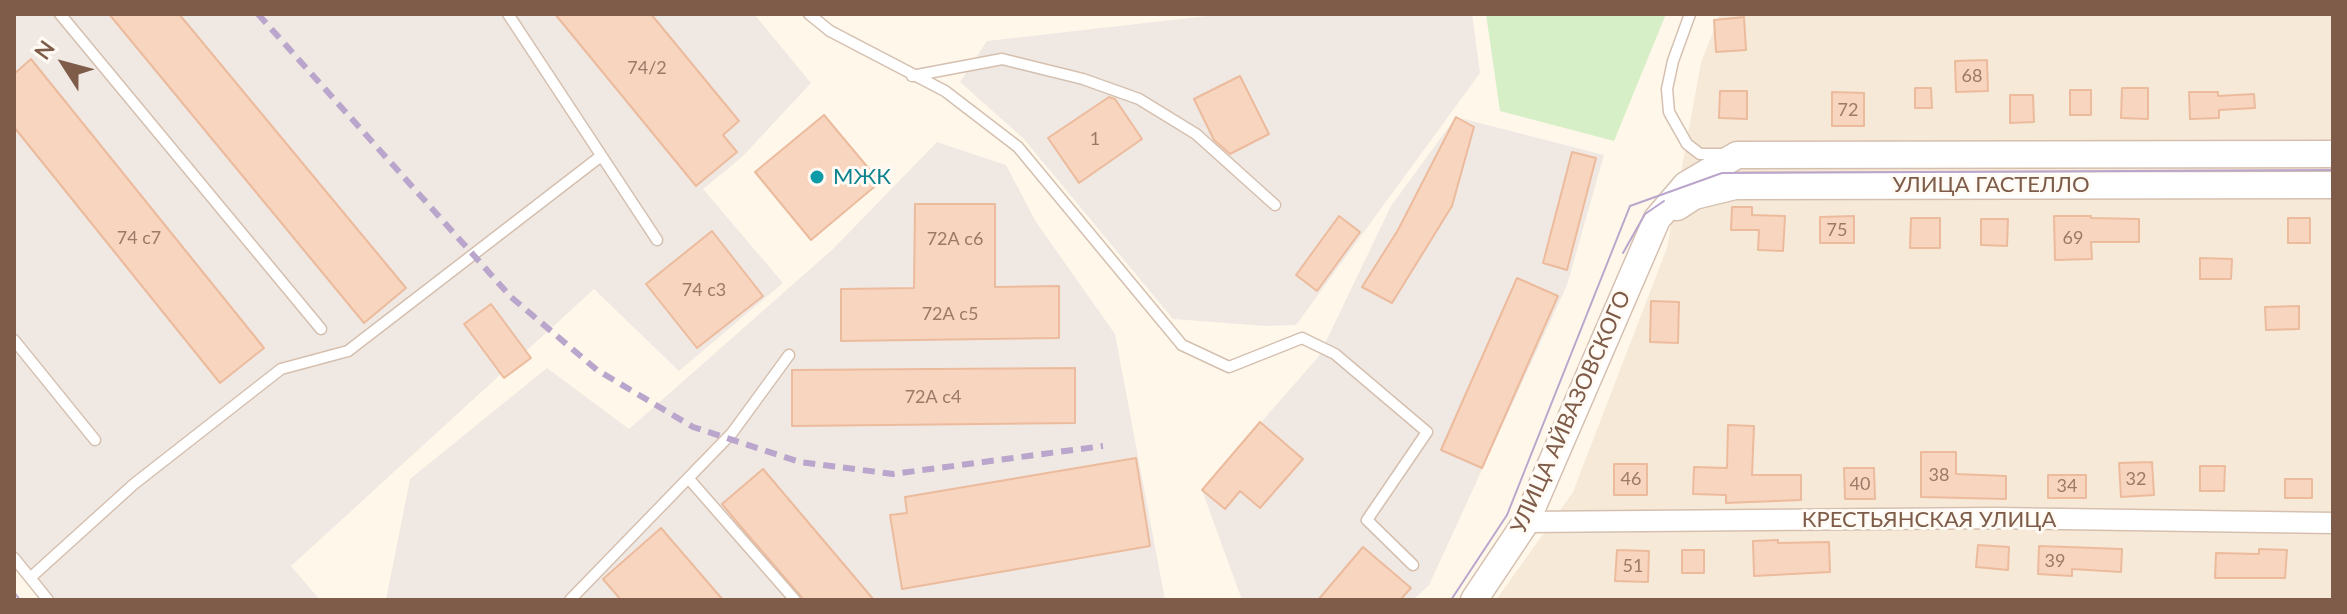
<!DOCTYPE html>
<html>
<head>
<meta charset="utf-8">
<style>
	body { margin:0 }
	#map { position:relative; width:2347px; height:614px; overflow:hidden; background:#fef7ea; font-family:Lato,sans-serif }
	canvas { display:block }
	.frame { position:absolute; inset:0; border:16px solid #7e5c49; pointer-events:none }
	.north { position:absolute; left:24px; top:24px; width:80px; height:80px; -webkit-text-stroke:6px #fffaf3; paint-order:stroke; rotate:306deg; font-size:22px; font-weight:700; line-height:32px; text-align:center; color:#7e5c49 }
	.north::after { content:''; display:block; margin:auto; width:28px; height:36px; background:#7e5c49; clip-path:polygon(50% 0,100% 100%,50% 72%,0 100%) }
</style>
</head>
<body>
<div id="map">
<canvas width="2347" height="614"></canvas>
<div class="frame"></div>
<div class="north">N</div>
</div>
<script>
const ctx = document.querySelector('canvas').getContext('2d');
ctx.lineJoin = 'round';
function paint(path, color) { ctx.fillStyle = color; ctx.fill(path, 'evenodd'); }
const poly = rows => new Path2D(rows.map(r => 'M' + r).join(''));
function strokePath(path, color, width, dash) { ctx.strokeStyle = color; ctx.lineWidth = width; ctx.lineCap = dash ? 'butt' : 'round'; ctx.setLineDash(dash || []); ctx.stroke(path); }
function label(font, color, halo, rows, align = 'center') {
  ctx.font = font + ' Lato,sans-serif'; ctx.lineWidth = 6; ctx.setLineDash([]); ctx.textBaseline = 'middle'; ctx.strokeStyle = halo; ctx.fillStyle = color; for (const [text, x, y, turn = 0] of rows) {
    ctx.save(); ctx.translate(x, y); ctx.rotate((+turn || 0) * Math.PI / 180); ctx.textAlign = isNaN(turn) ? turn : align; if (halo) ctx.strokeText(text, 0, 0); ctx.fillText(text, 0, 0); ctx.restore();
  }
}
paint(poly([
	[1720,14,2333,14,2333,600,1496,600,1573,492,1667,248,1701,63]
]), '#f7e9d7');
paint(poly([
	[14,14,754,14,811,83,742,157,703,189,783,283,679,371,594,289,291,566,320,600,53,600,14,551],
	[1225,14,1472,14,1480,73,1296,325,1266,326,1173,319,1023,138,960,82,987,41],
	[1456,117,1604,155,1567,285,1429,585,1413,600,1242,600,1202,490,1319,356,1391,206],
	[937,142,1006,165,1036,222,1115,334,1165,600,386,600,410,479,547,368,629,429,833,249]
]), '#f0e9e3');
paint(poly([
	[1486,14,1666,14,1614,141,1500,111]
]), '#d6efc6');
const building = poly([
	[109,14,179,14,406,288,364,323,109,14],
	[555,14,651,14,739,121,723,135,737,152,696,186,555,14],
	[1744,17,1746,50,1716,52,1714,20,1744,17],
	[31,59,264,348,220,383,14,127,14,74,31,59],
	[1987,60,1988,91,1956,92,1955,61,1987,60],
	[1240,76,1269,134,1230,154,1214,140,1194,99,1240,76],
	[1915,88,1931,88,1932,108,1915,108,1915,88],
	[2122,88,2148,88,2148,119,2121,118,2122,88],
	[2070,90,2091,90,2091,115,2070,115,2070,90],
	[1720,91,1747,91,1747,119,1719,118,1720,91],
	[1832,92,1864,93,1864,126,1832,126,1832,92],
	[2189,92,2218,92,2218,96,2254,94,2255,108,2219,110,2219,118,2190,119,2189,92],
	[2010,95,2033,95,2034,122,2010,123,2010,95],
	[1109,97,1115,99,1142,139,1079,183,1048,138,1109,97],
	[824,115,880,182,811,240,755,172,824,115],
	[1456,117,1474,127,1452,206,1392,303,1362,287,1398,230,1456,117],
	[1572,152,1596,158,1567,270,1543,263,1572,152],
	[915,204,995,204,995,287,1059,286,1059,338,841,341,841,289,914,288,915,204],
	[1732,207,1752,207,1752,215,1785,216,1783,251,1758,250,1759,230,1731,230,1732,207],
	[1339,216,1360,232,1317,291,1296,275,1339,216],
	[1854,216,1854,243,1820,243,1820,217,1854,216],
	[2054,216,2091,216,2091,218,2139,219,2139,242,2091,242,2092,259,2055,260,2054,216],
	[1911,218,1940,218,1940,248,1910,248,1911,218],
	[2288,218,2310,218,2310,243,2288,243,2288,218],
	[1981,219,2008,219,2007,246,1981,245,1981,219],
	[712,231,763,296,697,348,646,284,712,231],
	[2200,258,2232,259,2231,279,2200,279,2200,258],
	[1517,278,1558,296,1482,468,1441,450,1517,278],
	[1651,301,1679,302,1678,343,1650,342,1651,301],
	[491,304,531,358,504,378,464,324,491,304],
	[2299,306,2299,329,2266,330,2265,307,2299,306],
	[1075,368,1075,423,792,426,792,370,1075,368],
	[1260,422,1303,459,1260,508,1240,491,1225,509,1202,490,1260,422],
	[1728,425,1754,426,1752,475,1801,475,1801,500,1726,503,1726,495,1693,494,1694,467,1727,468,1728,425],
	[1921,452,1956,452,1956,474,2006,476,2006,499,1921,497,1921,452],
	[1136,458,1150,546,902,589,890,515,907,513,905,497,1136,458],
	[2152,462,2154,495,2121,497,2119,463,2152,462],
	[1614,464,1647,464,1647,495,1614,495,1614,464],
	[2200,466,2225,466,2224,491,2200,491,2200,466],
	[1844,468,1874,468,1875,499,1845,499,1844,468],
	[763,469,874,600,804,600,736,521,722,504,763,469],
	[2048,475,2086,475,2086,498,2048,498,2048,475],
	[2285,479,2312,479,2312,498,2285,498,2285,479],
	[661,528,723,600,621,600,603,579,661,528],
	[1778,540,1778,543,1829,542,1830,572,1754,576,1753,541,1778,540],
	[1978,545,2009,547,2008,570,1976,567,1978,545],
	[2039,546,2122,549,2121,572,2072,569,2072,576,2038,574,2039,546],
	[1363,547,1411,588,1400,600,1318,600,1363,547],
	[2259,549,2287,550,2285,578,2215,578,2216,553,2259,554,2259,549],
	[1617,550,1649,551,1648,582,1615,581,1617,550],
	[1682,550,1704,550,1704,573,1682,573,1682,550]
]);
paint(building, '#f7d5bf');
strokePath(building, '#ecbb9d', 2);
const service = poly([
	[60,14,321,329],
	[508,14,657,240],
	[809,14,830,31,945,91,1018,147,1182,345,1229,367,1302,338,1335,354,1427,432,1367,520,1413,565],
	[1690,14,1673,61,1667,89,1669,112,1687,144,1700,154,1723,154],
	[912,76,1002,59,1083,79,1139,99,1196,134,1275,205],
	[14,340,95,440],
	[689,479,795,600],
	[14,558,48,600],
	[30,578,134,484,281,369,348,351,601,156],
	[570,600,732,433,789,355]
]);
const minor = poly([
	[1526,522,1995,518,2333,523]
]);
const tertiary = poly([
	[1677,207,1694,196,1735,186,2333,185],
	[1474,600,1526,522,1657,219,1686,185,1737,155,2333,154]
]);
strokePath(service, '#d5c0b0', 13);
strokePath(minor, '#d5c0b0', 23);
strokePath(tertiary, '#d5c0b0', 29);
strokePath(service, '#fff', 10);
strokePath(minor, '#fff', 20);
strokePath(tertiary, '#fff', 26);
strokePath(poly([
	[1623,253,1645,214,1664,201],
	[14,592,20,600],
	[1451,600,1507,515,1630,206,1722,173,2333,170]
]), '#baa5cc', 2);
strokePath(poly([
	[258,14,511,297,597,370,693,427,800,462,893,474,1103,446]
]), '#baa5cc', 6, [12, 8]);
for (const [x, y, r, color] of [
	[817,177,8,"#0f9aa8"]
]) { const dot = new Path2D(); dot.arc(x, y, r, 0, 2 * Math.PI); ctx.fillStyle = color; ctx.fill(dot); strokePath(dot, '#fffaf3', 3); }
label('18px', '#9c7a66', null, [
	["74/2",647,68],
	["68",1972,76],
	["72",1848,110],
	["1",1095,139],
	["75",1837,230],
	["74 с7",139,238],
	["69",2073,238],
	["72А с6",955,239],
	["74 с3",704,290],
	["72А с5",950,314],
	["72А с4",933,397],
	["38",1939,475],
	["46",1631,479],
	["32",2136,479],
	["40",1860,484],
	["34",2067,486],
	["39",2055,561],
	["51",1633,566]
]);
label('22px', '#0d838f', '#fffaf3', [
	["МЖК",833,177]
], 'left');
label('22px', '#7e5c49', '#fffaf3', [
	["УЛИЦА ГАСТЕЛЛО",1991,185],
	["УЛИЦА АЙВАЗОВСКОГО",1571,412,-66],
	["КРЕСТЬЯНСКАЯ УЛИЦА",1929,520]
]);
</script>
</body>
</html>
